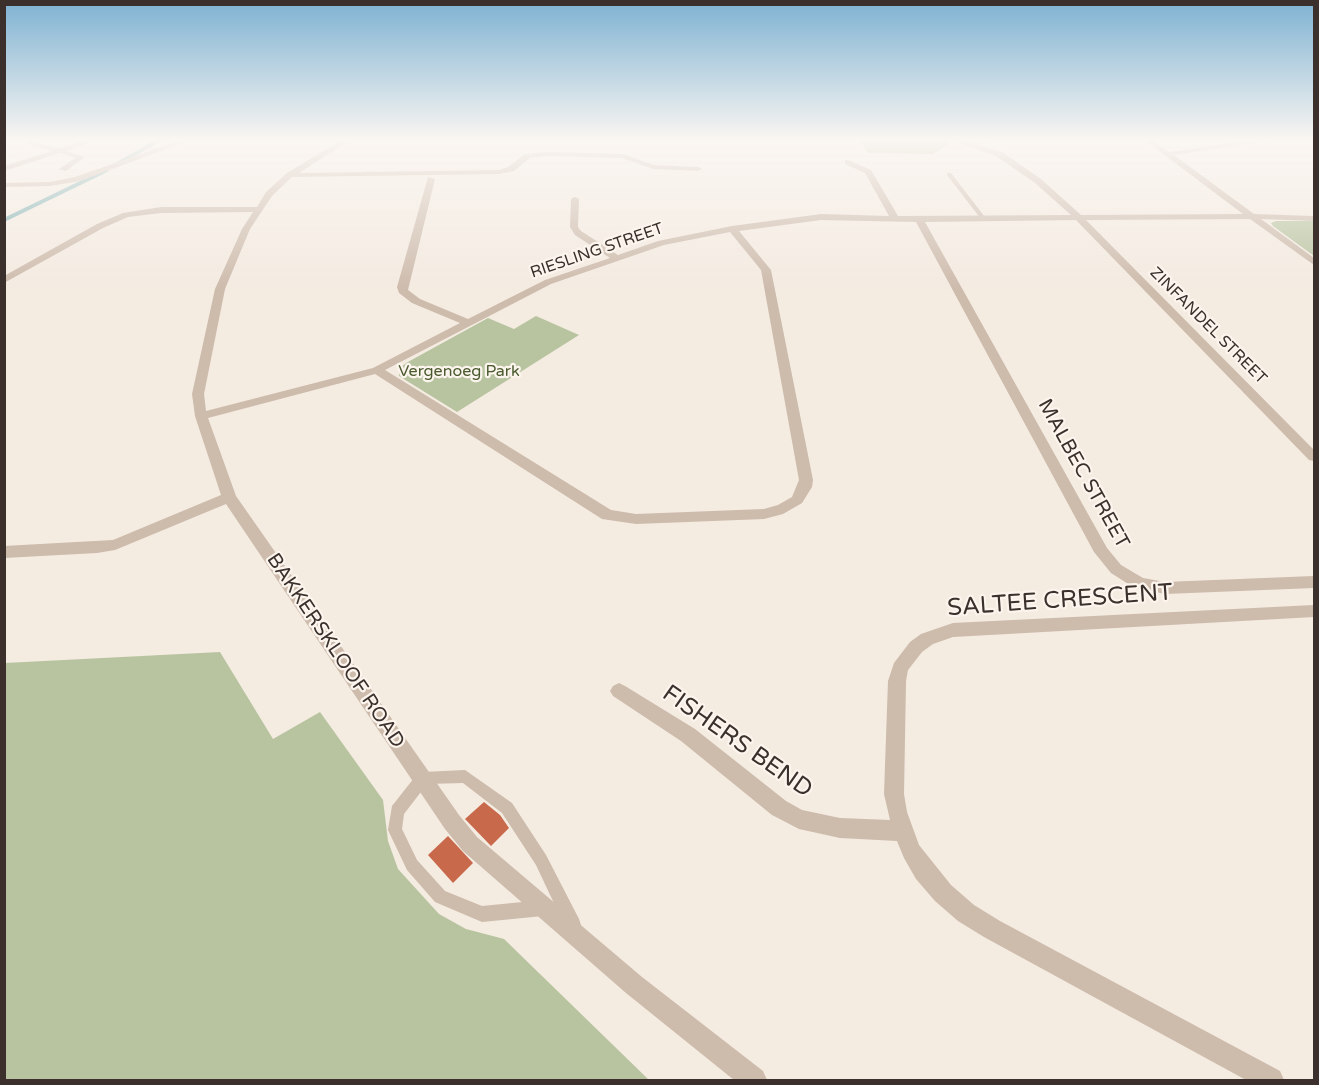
<!DOCTYPE html>
<html>
<head>
<meta charset="utf-8">
<style>
	body { margin:0 }
	#map { position:relative; width:1319px; height:1085px; overflow:hidden; background:#f4ebe1; font-family:"Varela Round",sans-serif }
	canvas { display:block }
	.frame { position:absolute; inset:0; border:6px solid #3b302b; pointer-events:none }
</style>
</head>
<body>
<div id="map">
<canvas width="1319" height="1085"></canvas>
<div class="frame"></div>
</div>
<script>
const ctx = document.querySelector('canvas').getContext('2d');
ctx.lineJoin = 'round';
function paint(path, color) { ctx.fillStyle = color; ctx.fill(path, 'evenodd'); }
const poly = rows => new Path2D(rows.map(r => 'M' + r).join(''));
function strokePath(path, color, width, dash) { ctx.strokeStyle = color; ctx.lineWidth = width; ctx.lineCap = dash ? 'butt' : 'round'; ctx.setLineDash(dash || []); ctx.stroke(path); }
function label(font, color, halo, rows, align = 'center') {
  ctx.font = font + ' "Varela Round",sans-serif'; ctx.lineWidth = 4.5; ctx.setLineDash([]); ctx.textBaseline = 'middle'; ctx.strokeStyle = halo; ctx.fillStyle = color; for (const [text, x, y, turn = 0] of rows) {
    ctx.save(); ctx.translate(x, y); ctx.rotate((+turn || 0) * Math.PI / 180); ctx.textAlign = isNaN(turn) ? turn : align; if (halo) ctx.strokeText(text, 0, 0); ctx.fillText(text, 0, 0); ctx.restore();
  }
}
paint(poly([
	[859,139,941,139,950,144,933,154,868,153],
	[1276,221,1314,221,1314,256,1273,226,1271,223],
	[536,316,579,335,457,412,399,376,400,368,406,363,488,318,514,329],
	[220,652,273,739,320,712,383,800,388,841,398,869,439,914,466,929,504,939,649,1080,5,1080,5,663]
]), '#b8c4a0');
strokePath(poly([
	[119,163,161,139],
	[4,220,107,170]
]), '#7fb0b2', 4);
paint(poly([
	[484,802,500,815,509,828,491,846,465,819],
	[448,836,473,863,453,883,428,855]
]), '#c8694b');
paint(poly([
	[986,139,995,139,967,145,965,144,986,139],
	[947,173,951,173,985,217,985,219,981,219,947,175,947,173],
	[465,770,512,803,546,855,579,919,581,925,579,931,573,933,567,931,536,865,502,813,463,783,427,784,404,814,402,829,417,860,445,891,482,906,543,900,549,902,551,908,549,914,543,916,482,922,435,902,407,870,388,830,392,806,418,773,423,772,465,770]
]), '#cdbbac');
paint(poly([
	[88,139,99,139,67,151,85,157,66,171,59,169,75,158,60,153,4,171,4,166,52,151,26,144,26,140,59,148,88,139],
	[183,139,193,139,80,181,50,186,4,187,4,183,50,182,75,177,183,139],
	[343,139,352,139,299,173,499,170,508,167,525,154,546,152,623,154,654,165,698,167,702,169,698,171,653,169,622,158,546,156,530,158,514,171,499,174,292,177,272,196,250,229,225,289,204,394,206,411,373,368,460,323,412,303,399,293,397,287,428,177,435,179,408,290,420,299,468,319,545,280,610,258,575,235,570,227,571,199,575,197,579,199,578,227,581,231,618,255,658,241,732,226,821,214,889,216,865,173,845,164,845,160,848,160,871,170,898,216,1071,215,1035,183,996,156,950,140,958,139,1002,152,1041,179,1081,215,1243,214,1143,139,1151,139,1169,152,1260,139,1277,139,1174,155,1254,214,1314,216,1314,221,1261,219,1314,258,1314,265,1250,219,1086,220,1314,450,1314,461,1309,460,1076,220,925,222,1107,548,1121,565,1143,578,1165,582,1314,576,1314,588,1165,594,1133,587,1111,573,1094,552,916,222,821,220,739,231,771,270,813,480,812,487,802,503,783,514,764,519,636,524,602,519,375,374,208,418,236,496,459,815,477,837,642,977,763,1071,767,1080,734,1080,626,993,463,851,445,829,226,504,115,550,97,553,4,558,4,546,113,540,221,495,195,416,192,394,215,289,242,229,253,212,161,213,128,217,103,228,4,283,4,276,97,224,123,213,161,207,257,207,266,192,287,173,343,139],
	[730,232,761,270,799,480,792,497,778,505,764,509,636,514,611,510,385,370,551,284,664,245,730,232],
	[1314,605,1314,617,953,637,933,644,922,652,908,670,906,681,904,794,907,812,919,845,951,885,974,905,1000,921,1280,1071,1284,1080,1246,1080,984,937,958,921,935,901,916,879,904,858,897,841,840,838,799,829,772,815,681,741,613,696,610,691,613,686,619,683,625,686,695,729,786,801,802,810,840,818,890,820,884,794,888,681,894,663,910,642,921,634,953,623,1314,605]
]), '#cdbbac');
const sky = ctx.createLinearGradient(0, 0, 0, 291);
sky.addColorStop(0, '#7eb2d2');
sky.addColorStop(0.48, '#faf6f2');
sky.addColorStop(1, '#faf6f200');
ctx.fillStyle = sky;
ctx.fillRect(0, 0, 1319, 291);
label('16px', '#3b302b', '#fbf5ee', [
	["RIESLING STREET",597,251,-19],
	["ZINFANDEL STREET",1208,326,45]
]);
label('16px', '#4a5a2e', '#fbf5ee', [
	["Vergenoeg Park",459,372]
]);
label('20px', '#3b302b', '#fbf5ee', [
	["MALBEC STREET",1083,474,61],
	["BAKKERSKLOOF ROAD",335,651,56]
]);
label('24px', '#3b302b', '#fbf5ee', [
	["SALTEE CRESCENT",1060,601,-4],
	["FISHERS BEND",737,742,35]
]);
</script>
</body>
</html>
